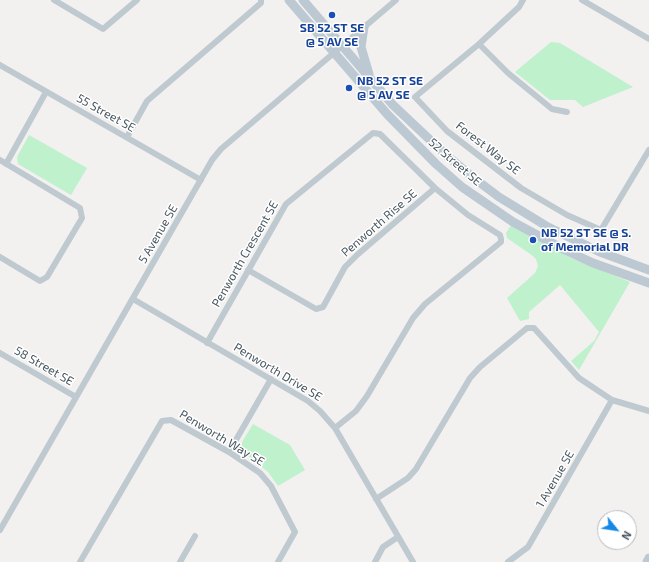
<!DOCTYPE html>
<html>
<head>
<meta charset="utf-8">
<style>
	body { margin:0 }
	#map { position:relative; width:649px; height:562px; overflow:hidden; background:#f3f0f0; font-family:"Exo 2",sans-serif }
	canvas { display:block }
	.north { position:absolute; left:597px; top:510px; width:40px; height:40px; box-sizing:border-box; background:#fff; border:1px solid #b5bbbf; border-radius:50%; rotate:120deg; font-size:11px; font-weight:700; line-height:16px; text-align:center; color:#47565f }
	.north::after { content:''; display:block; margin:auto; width:14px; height:18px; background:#1488e9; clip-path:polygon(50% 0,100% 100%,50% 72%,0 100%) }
</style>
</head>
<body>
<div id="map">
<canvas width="649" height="562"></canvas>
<div class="north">N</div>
</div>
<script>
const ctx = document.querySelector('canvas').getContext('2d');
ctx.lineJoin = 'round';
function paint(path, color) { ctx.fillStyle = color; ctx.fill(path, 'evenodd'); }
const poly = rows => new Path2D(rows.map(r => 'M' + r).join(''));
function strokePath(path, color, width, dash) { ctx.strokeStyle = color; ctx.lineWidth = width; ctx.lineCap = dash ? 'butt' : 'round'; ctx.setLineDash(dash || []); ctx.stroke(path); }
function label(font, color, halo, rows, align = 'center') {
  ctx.font = font + ' "Exo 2",sans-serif'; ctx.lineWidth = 3; ctx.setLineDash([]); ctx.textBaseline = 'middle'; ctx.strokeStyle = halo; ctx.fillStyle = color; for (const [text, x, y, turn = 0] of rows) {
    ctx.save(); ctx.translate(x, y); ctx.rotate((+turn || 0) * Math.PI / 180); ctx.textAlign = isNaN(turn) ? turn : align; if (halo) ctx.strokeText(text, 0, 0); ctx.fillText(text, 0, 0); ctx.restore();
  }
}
paint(poly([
	[551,42,560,43,633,87,583,107,575,100,550,100,515,72],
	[29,135,87,168,71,195,18,164,17,157],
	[511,225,571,258,630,282,579,370,571,361,594,341,599,332,560,285,529,312,529,319,520,321,507,298,535,273,538,266,536,259,533,256,507,238,506,233],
	[253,424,290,445,305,470,278,486,268,472,241,450,242,442]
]), '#bef1cc');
strokePath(poly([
	[54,0,103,29,137,0],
	[523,0,519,7,479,44,415,97,447,131,521,188,567,215,601,230,649,150],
	[582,0,649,39],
	[479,44,508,73,552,109,567,112],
	[0,65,201,180],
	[127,137,147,101,261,3,261,0],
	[0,160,80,208,82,218,47,277,40,281,0,257],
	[6,164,46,92],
	[248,270,316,309,323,307,345,267,357,255,435,188],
	[133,299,308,401,320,411,335,428,413,562],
	[207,343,286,204,373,133,380,134,435,188,468,215,500,235,501,239,501,242,425,304,413,318,367,396,356,411,335,428],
	[0,353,76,397],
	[229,452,271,379],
	[376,499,408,478,416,469,470,378,480,367,527,328,534,328,579,378,612,400,649,411],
	[0,530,212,160,221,149,396,0],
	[80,562,162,421,171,420,229,452,260,473,271,486,295,532,278,562],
	[180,562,195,536],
	[375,562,383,547,398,537],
	[508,562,528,547,612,400]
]), '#bec9d0', 6);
strokePath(poly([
	[289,0,387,114,436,164,462,187,513,222,565,250,593,263,649,283],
	[303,0,393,105,445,154,471,176,499,197,548,227,600,252,649,270],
	[364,27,361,47,369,74],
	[647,562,649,558]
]), '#bcc9d2', 9);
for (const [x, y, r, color] of [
	[332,15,4,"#1a4fb4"],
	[349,88,4,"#1a4fb4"],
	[533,240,4,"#1a4fb4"]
]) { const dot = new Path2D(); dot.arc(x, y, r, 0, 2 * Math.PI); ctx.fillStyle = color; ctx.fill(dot); strokePath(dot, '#fff', 1.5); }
label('bold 12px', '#164399', '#fff', [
	["SB 52 ST SE",332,28,"center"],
	["@ 5 AV SE",332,42,"center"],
	["NB 52 ST SE",357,81],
	["@ 5 AV SE",357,95],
	["NB 52 ST SE @ S.",541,233],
	["of Memorial DR",541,247]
], 'left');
label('12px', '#47565f', '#fff', [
	["55 Street SE",106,113,29],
	["Forest Way SE",488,148,38],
	["52 Street SE",455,162,41],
	["Penworth Rise SE",379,223,-41],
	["5 Avenue SE",158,234,-60],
	["Penworth Crescent SE",245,254,-60],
	["58 Street SE",44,366,30],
	["Penworth Drive SE",278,372,31],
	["Penworth Way SE",222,438,31],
	["1 Avenue SE",555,479,-60]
]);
</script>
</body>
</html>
